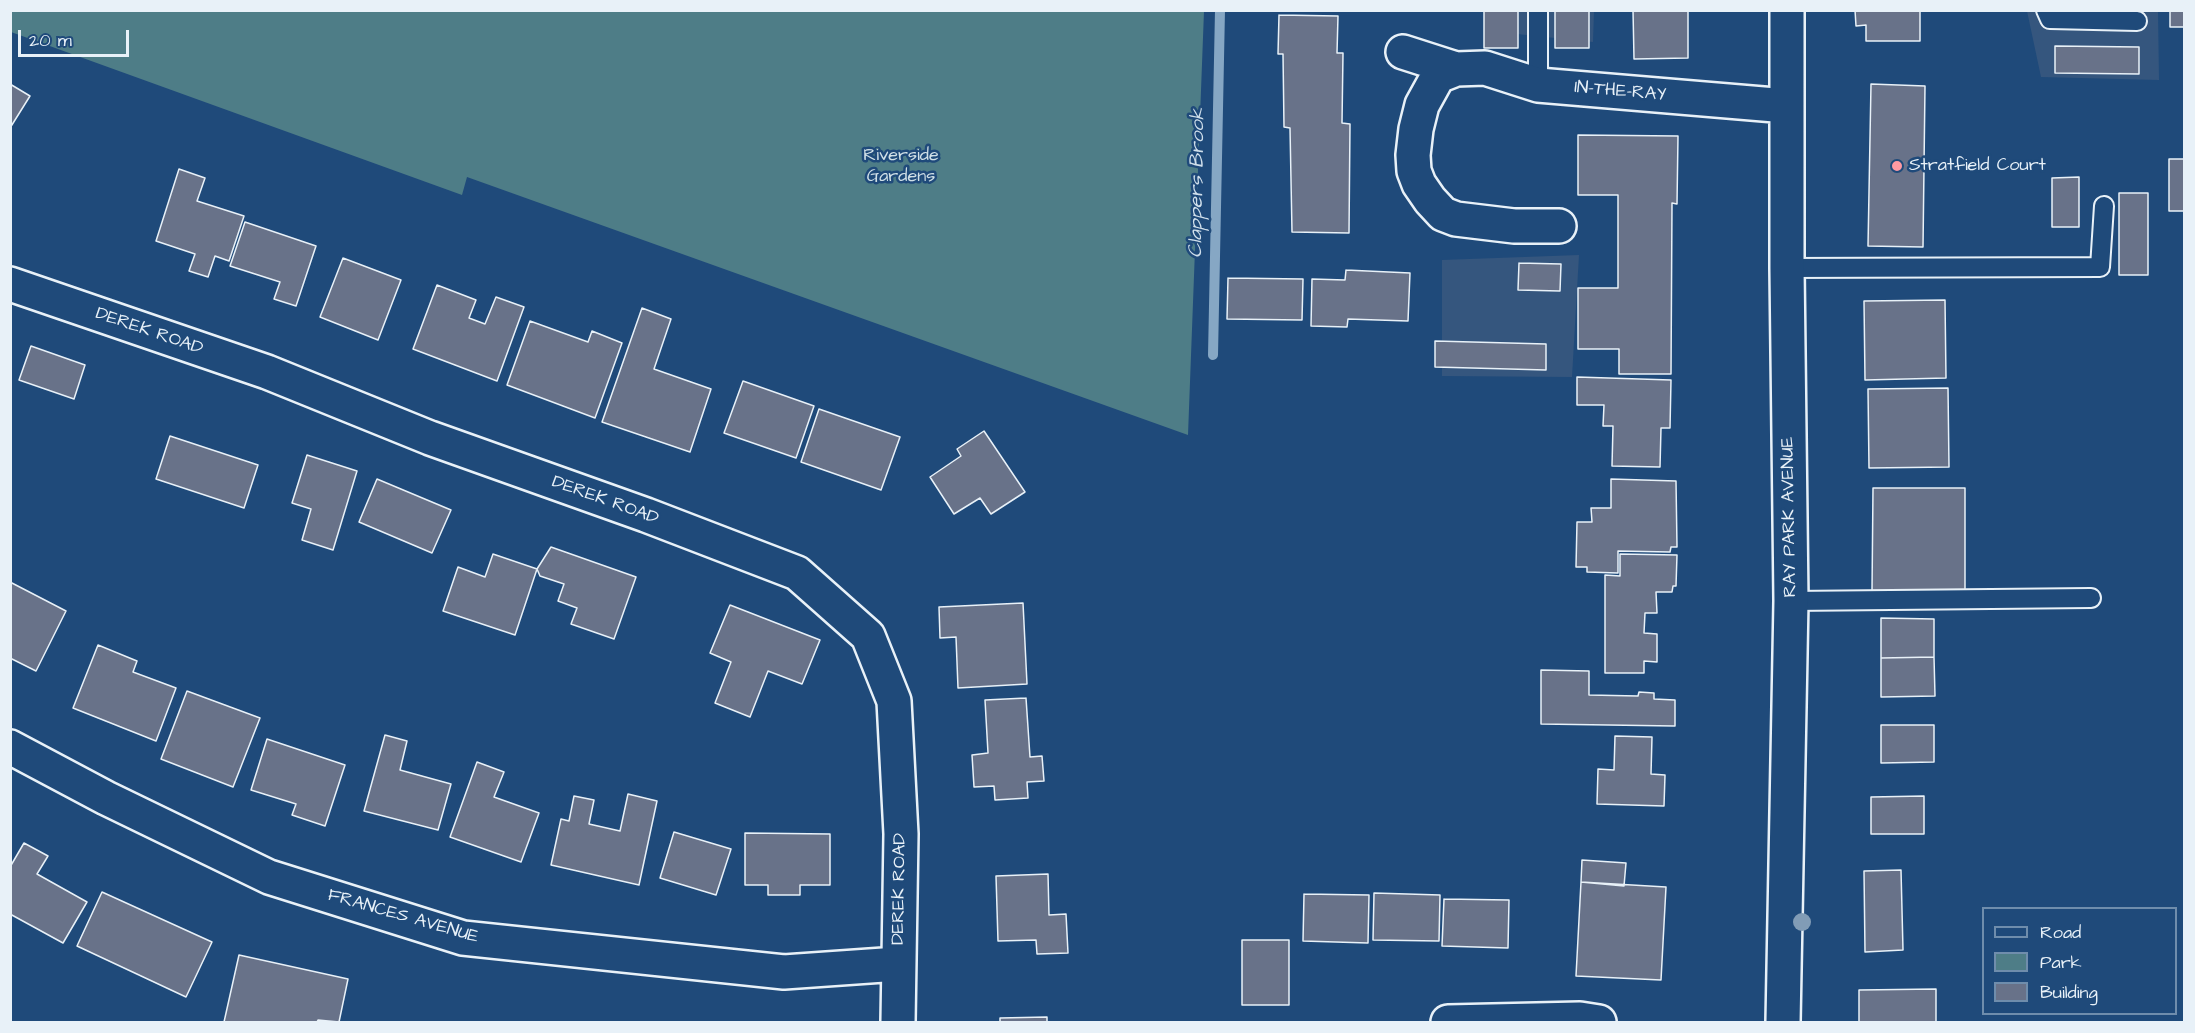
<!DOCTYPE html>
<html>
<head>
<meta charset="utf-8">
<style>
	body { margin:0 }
	#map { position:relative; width:2195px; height:1033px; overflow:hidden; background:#1f4a7a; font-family:"Architects Daughter",sans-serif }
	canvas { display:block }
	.frame { position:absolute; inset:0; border:12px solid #e8f1f8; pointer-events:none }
	.legend { position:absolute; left:1982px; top:907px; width:195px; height:108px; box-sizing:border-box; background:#1f4a7a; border:2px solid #6f8dac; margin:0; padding:8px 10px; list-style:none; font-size:18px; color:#e8f1f8 }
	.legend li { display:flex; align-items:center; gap:12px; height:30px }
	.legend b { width:30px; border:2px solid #6f8dac }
	.scale { position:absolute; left:18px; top:30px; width:111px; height:27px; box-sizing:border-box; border:3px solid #e8f1f8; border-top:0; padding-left:8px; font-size:18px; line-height:21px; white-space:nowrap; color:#e8f1f8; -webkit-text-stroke:4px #1f4a7a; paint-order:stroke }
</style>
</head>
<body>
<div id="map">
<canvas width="2195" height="1033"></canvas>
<div class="frame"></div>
<ul class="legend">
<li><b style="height:8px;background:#1f4a7a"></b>Road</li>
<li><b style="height:16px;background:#4e7d87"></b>Park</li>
<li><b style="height:16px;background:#687289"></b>Building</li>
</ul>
<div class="scale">20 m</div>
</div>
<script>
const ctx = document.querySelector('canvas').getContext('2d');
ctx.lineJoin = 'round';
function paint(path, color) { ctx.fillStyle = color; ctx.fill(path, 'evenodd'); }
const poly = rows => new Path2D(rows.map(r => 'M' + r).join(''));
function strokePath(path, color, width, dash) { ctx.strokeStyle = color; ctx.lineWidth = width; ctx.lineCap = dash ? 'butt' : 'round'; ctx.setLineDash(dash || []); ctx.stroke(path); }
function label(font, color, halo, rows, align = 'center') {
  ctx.font = font + ' "Architects Daughter",sans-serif'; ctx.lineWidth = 5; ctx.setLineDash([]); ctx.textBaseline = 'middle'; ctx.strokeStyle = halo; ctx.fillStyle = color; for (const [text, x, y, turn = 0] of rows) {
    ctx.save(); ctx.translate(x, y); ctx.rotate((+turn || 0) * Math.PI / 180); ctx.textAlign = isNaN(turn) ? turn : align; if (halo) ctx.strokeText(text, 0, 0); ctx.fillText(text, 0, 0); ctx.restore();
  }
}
paint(poly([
	[1487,11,1594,11,1593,42,1517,34],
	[2027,11,2158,11,2159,80,2041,77],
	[1579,255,1572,377,1442,376,1442,260]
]), '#35567e');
paint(poly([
	[10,11,1204,11,1188,435,467,177,462,195,11,32]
]), '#4e7d87');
strokePath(poly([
	[1213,355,1220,10]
]), '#86a7c4', 10);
const building = poly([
	[1484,10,1518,10,1518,48,1484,48,1484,10],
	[1555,10,1589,10,1589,48,1555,48,1555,10],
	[1633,10,1688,10,1688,58,1634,59,1633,10],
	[1855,10,1920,10,1920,41,1866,41,1866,25,1856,26,1855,10],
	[2170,10,2184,10,2184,27,2170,27,2170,10],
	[1279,15,1338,16,1337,53,1343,53,1342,123,1350,124,1349,233,1292,232,1290,128,1284,127,1283,54,1278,54,1279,15],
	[2055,46,2139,47,2139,74,2055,73,2055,46],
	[10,84,30,96,10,128,10,84],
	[1871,84,1925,86,1923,247,1868,246,1871,84],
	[1578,135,1678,136,1677,204,1672,203,1671,374,1619,374,1619,349,1578,349,1578,288,1618,288,1618,195,1578,195,1578,135],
	[2169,159,2184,159,2184,211,2169,211,2169,159],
	[179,169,205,178,197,201,244,216,229,261,215,256,208,277,189,271,195,254,156,241,179,169],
	[2079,177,2079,227,2052,227,2052,178,2079,177],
	[2119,193,2148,193,2148,275,2119,275,2119,193],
	[245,222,316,246,296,306,274,299,280,282,230,266,245,222],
	[343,258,401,280,378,340,320,317,343,258],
	[1519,263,1561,264,1560,291,1518,290,1519,263],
	[1346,270,1410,273,1408,321,1348,319,1347,327,1311,326,1312,279,1345,280,1346,270],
	[1228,278,1303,279,1302,320,1227,319,1228,278],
	[437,285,476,300,469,318,485,324,496,297,524,307,497,381,413,349,437,285],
	[1945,300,1946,378,1865,380,1864,301,1945,300],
	[642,308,671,319,654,369,711,389,690,452,602,422,642,308],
	[530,321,588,342,592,331,622,343,595,418,507,385,530,321],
	[1435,341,1546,344,1546,370,1435,367,1435,341],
	[31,346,85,365,74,399,19,380,31,346],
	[1577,377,1671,380,1670,428,1661,428,1660,467,1612,466,1613,426,1603,426,1604,405,1577,405,1577,377],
	[743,381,814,406,796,458,724,433,743,381],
	[1948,388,1949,467,1869,468,1868,389,1948,388],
	[819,409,900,437,881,490,801,462,819,409],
	[984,431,1025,492,991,514,980,498,954,514,930,477,961,456,957,449,984,431],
	[170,436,258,465,244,508,156,479,170,436],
	[307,455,357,471,333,550,302,540,311,509,292,503,307,455],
	[377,479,451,510,432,553,359,522,377,479],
	[1611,479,1676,481,1677,547,1671,547,1670,552,1618,551,1618,573,1587,572,1587,567,1576,567,1577,522,1592,522,1591,508,1611,508,1611,479],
	[1873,488,1965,488,1965,592,1872,591,1873,488],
	[551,547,636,577,614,639,571,624,577,608,558,601,564,584,540,576,537,569,551,547],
	[493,554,537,569,515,635,443,611,458,567,485,577,493,554],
	[1620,554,1677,555,1676,586,1673,586,1672,592,1656,592,1657,613,1645,613,1644,633,1657,634,1657,662,1644,661,1644,673,1605,673,1605,575,1620,576,1620,554],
	[10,582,66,611,36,671,10,658,10,582],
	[1023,603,1027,684,958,688,956,637,940,638,939,607,1023,603],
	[730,605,820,640,802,684,768,671,750,717,715,703,731,662,710,653,730,605],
	[1881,618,1934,619,1934,657,1881,658,1881,618],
	[98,645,137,661,133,672,176,688,156,741,73,708,98,645],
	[1934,657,1935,696,1881,697,1881,658,1934,657],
	[1541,670,1589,671,1589,695,1638,696,1639,692,1654,693,1654,699,1675,700,1675,726,1541,724,1541,670],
	[187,691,260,718,233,787,161,759,187,691],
	[1026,698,1030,757,1042,756,1044,781,1027,782,1028,798,995,800,994,786,974,787,972,755,988,753,985,700,1026,698],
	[1881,725,1934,725,1934,762,1881,763,1881,725],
	[385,735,407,741,400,770,451,784,438,830,364,811,385,735],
	[1615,736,1652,737,1651,774,1665,775,1664,806,1597,804,1598,769,1614,770,1615,736],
	[267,739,345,765,325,826,292,815,296,804,251,790,267,739],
	[477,762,504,772,494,797,539,813,521,862,450,837,477,762],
	[628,794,657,801,639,885,551,865,561,819,569,821,574,796,594,800,589,824,620,831,628,794],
	[1924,796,1924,834,1871,834,1871,797,1924,796],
	[674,832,731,849,716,895,660,878,674,832],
	[745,833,830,834,830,885,800,885,800,895,768,895,768,885,745,885,745,833],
	[24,843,48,856,37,874,87,902,63,943,10,914,10,867,24,843],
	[1582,860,1626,863,1624,886,1581,882,1582,860],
	[1901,870,1903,950,1865,952,1864,871,1901,870],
	[1048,874,1049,915,1066,914,1068,953,1037,954,1036,940,998,941,996,876,1048,874],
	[1581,882,1666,887,1661,980,1576,976,1581,882],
	[102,892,212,942,186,997,77,946,102,892],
	[1374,893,1440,895,1439,941,1373,940,1374,893],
	[1304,894,1369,895,1368,943,1303,941,1304,894],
	[1444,899,1509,900,1508,948,1442,946,1444,899],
	[1242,940,1289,940,1289,1005,1242,1005,1242,940],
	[239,955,348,979,339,1022,318,1020,317,1022,224,1022,239,955],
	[1936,989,1936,1022,1859,1022,1859,990,1936,989],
	[1047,1017,1047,1022,1000,1022,1000,1018,1047,1017]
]);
paint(building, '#687289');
strokePath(building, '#e8f1f8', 1.5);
const lane = poly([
	[2046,10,2050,19,2137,21],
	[1538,85,1538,10],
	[1787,268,2100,267,2104,206],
	[1791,601,2091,598]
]);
const street = poly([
	[1403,52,1456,69],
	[1559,226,1514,226,1456,219,1443,214,1430,200,1419,184,1414,171,1413,155,1416,129,1422,105,1438,76,1456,69,1485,68,1538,85,1787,106],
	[10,284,267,372,430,438,646,515,797,573,868,636,894,701,901,834,898,1022],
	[10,747,106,798,269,877,463,938,784,972,898,964],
	[1448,1022,1580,1019,1599,1022],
	[1783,1022,1791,601,1787,268,1787,10]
]);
strokePath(lane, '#e8f1f8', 22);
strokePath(street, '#e8f1f8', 38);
strokePath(lane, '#1f4a7a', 18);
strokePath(street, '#1f4a7a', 33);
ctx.fillStyle = '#819cb6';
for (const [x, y] of [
	[1802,922]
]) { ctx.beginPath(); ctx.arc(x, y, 9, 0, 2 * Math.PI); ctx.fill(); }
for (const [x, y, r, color] of [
	[1897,166,6,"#ff9aa2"]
]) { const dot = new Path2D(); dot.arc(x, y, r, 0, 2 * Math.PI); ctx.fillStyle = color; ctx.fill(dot); strokePath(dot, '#1f4a7a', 2); }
label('18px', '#e8f1f8', '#1f4a7a', [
	["IN-THE-RAY",1620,92,5],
	["DEREK ROAD",149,332,19],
	["DEREK ROAD",605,501,20],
	["RAY PARK AVENUE",1790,517,-91],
	["DEREK ROAD",900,889,-89],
	["FRANCES AVENUE",403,917,16]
]);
label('18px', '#d1e0e7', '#1f4a7a', [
	["Riverside",901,156],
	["Gardens",901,177]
]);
label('18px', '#e8f1f8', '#1f4a7a', [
	["Stratfield Court",1909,166]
], 'left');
label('italic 20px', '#d0dfeb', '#1f4a7a', [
	["Clappers Brook",1198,183,-89]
]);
</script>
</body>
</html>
